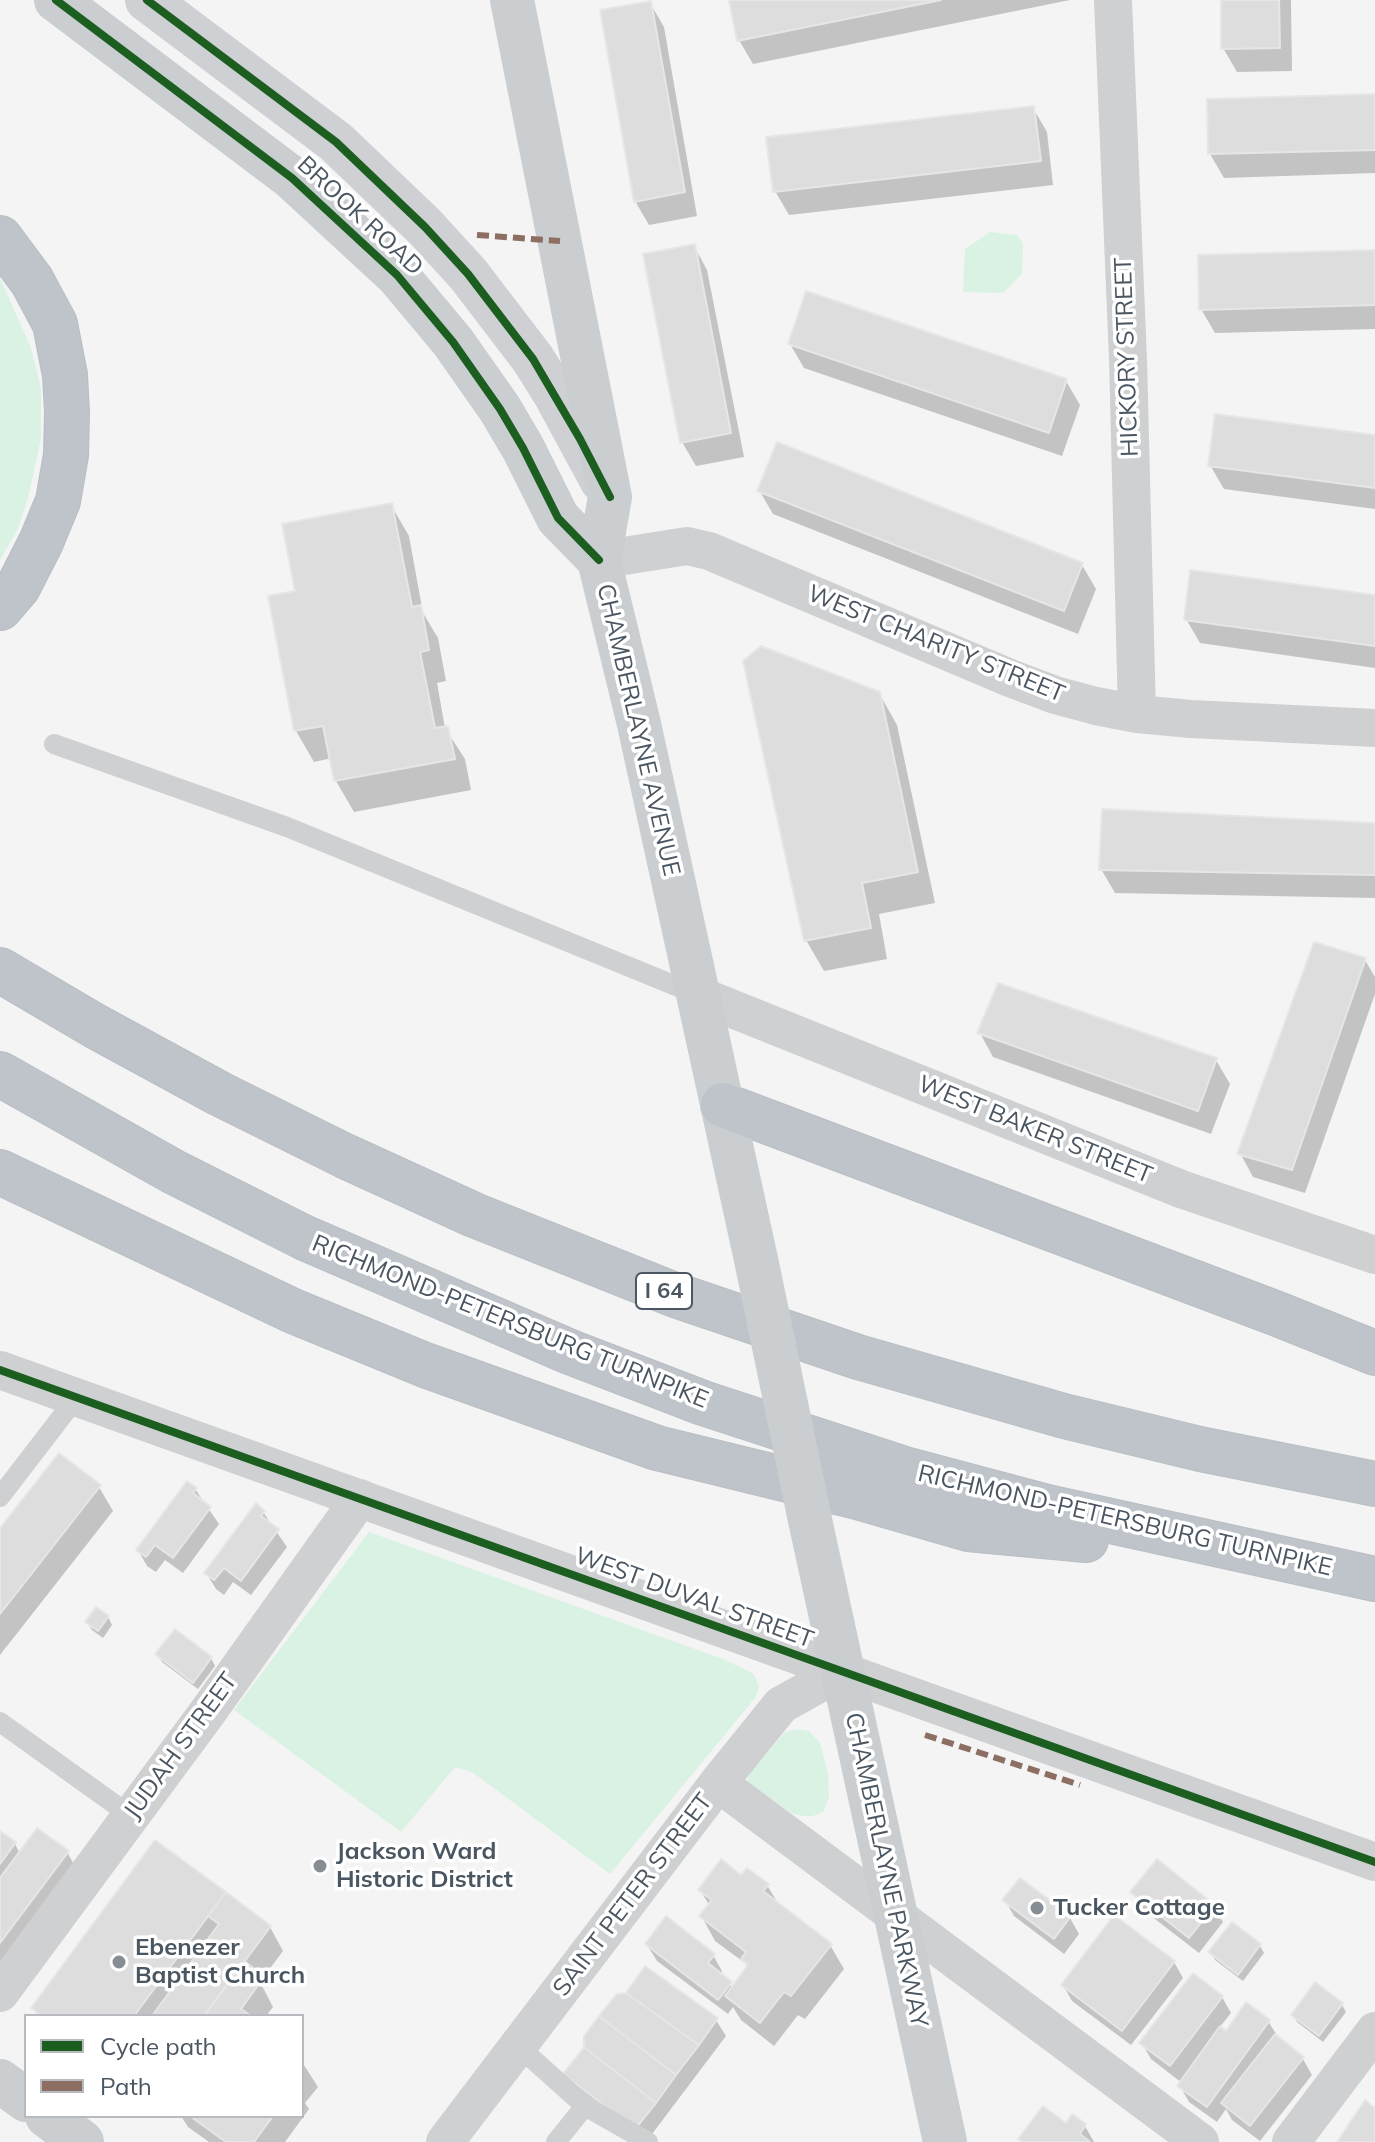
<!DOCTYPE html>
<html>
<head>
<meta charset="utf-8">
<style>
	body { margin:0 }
	#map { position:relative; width:1375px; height:2142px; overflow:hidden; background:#f4f4f4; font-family:Mulish,sans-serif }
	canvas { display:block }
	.legend { position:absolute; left:24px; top:2014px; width:280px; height:104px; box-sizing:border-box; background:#fff; border:2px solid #b7bbc0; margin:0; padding:10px 14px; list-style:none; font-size:24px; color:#4a5661 }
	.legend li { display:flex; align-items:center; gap:16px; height:40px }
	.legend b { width:40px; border:2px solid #b7bbc0 }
</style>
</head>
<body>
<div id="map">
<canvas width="1375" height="2142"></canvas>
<ul class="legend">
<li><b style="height:10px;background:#1b5e20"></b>Cycle path</li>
<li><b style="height:10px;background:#8d6e63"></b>Path</li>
</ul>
</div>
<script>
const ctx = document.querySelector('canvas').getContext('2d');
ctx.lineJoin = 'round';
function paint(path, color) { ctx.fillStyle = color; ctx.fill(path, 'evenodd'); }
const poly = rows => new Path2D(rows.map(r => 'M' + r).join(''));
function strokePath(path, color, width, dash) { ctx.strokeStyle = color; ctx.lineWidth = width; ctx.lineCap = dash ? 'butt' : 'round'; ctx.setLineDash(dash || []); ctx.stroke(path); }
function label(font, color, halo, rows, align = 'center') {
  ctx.font = font + ' Mulish,sans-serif'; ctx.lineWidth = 7; ctx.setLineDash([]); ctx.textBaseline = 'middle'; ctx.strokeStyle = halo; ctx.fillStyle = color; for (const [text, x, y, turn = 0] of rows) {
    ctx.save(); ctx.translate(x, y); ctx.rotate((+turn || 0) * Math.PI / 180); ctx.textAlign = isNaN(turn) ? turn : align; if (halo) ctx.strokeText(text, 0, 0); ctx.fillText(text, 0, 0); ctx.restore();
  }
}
paint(poly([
	[990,232,1017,235,1023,244,1022,274,1003,293,963,292,965,249],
	[0,278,31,348,41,389,41,438,29,494,18,529,0,560],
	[369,1532,723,1659,754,1674,759,1687,755,1698,610,1874,472,1772,455,1767,401,1832,234,1710],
	[796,1729,809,1731,820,1743,828,1774,829,1797,824,1811,813,1816,803,1816,791,1813,747,1781,749,1774,784,1733]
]), '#d9f2e3');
paint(poly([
	[731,0,1070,0,753,64,739,40],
	[1223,0,1291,0,1292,71,1237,72,1223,48],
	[650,3,664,27,697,216,649,225,635,201],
	[1375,96,1375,173,1224,178,1210,154],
	[1033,108,1047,132,1053,185,789,215,775,191],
	[694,246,707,270,744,457,696,466,682,442],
	[1375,252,1375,329,1215,333,1201,309],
	[790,344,1066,381,1080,405,1062,456,804,368],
	[1375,437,1375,509,1224,489,1210,465],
	[759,490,1082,565,1096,589,1078,634,773,514],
	[391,505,409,536,423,613,438,638,446,681,437,683,445,728,465,759,471,790,354,812,336,781,332,758,314,762,296,731,270,597,297,592],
	[1375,597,1375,668,1200,643,1186,619],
	[879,693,897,725,935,903,879,914,887,959,824,971,806,940],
	[1375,825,1375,898,1115,893,1101,869],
	[1365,960,1375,977,1375,994,1305,1193,1253,1177,1240,1153],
	[980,1033,1216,1060,1230,1084,1211,1134,993,1057],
	[99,1487,113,1511,0,1655,0,1531],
	[195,1489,219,1524,183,1573,165,1560,156,1572,147,1566,138,1550],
	[263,1512,287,1547,251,1595,233,1582,224,1595,216,1589,206,1573],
	[108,1617,112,1625,103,1638,92,1630,87,1622],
	[158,1654,211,1658,215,1666,198,1689,162,1662],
	[0,1833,15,1844,20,1854,67,1852,76,1868,0,1970],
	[155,1843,270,1927,283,1951,260,1982,273,2007,266,2016,38,2016,33,2008],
	[741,1878,767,1885,779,1905,830,1945,844,1969,805,2019,798,2015,774,2046,741,2020,733,2007,728,2014,657,1961,647,1945,713,1955,722,1971,720,1975,733,1988,748,1969,745,1963,715,1941,702,1917,710,1906,700,1890],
	[1020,1880,1070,1918,1079,1934,1064,1954,1014,1916,1005,1900],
	[1133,1893,1214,1906,1223,1922,1199,1953,1142,1909],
	[1260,1946,1264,1953,1243,1981,1215,1960,1211,1952],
	[1174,1962,1183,1978,1131,2045,1072,2001,1063,1985],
	[1316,1985,1342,2005,1346,2012,1323,2042,1297,2022,1293,2015],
	[1222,1997,1231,2013,1219,2028,1226,2034,1268,2021,1278,2037,1303,2059,1312,2075,1260,2141,1232,2120,1226,2109,1217,2122,1189,2102,1180,2086,1182,2083,1151,2059,1142,2043],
	[716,2020,726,2036,646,2142,575,2090,566,2074],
	[302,2062,318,2087,305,2103,309,2109,285,2142,209,2142,188,2127,181,2116,302,2116],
	[1066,2126,1085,2126,1094,2142,1022,2142,1021,2139]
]), '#0003');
const building = poly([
	[729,0,941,0,737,41,729,0],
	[1221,0,1279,0,1280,48,1221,49,1221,0],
	[651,1,685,192,634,202,600,10,651,1],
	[1375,94,1375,150,1208,154,1207,99,1375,94],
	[1034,106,1041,161,773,192,766,137,1034,106],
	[695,244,731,433,680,443,643,254,695,244],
	[1375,250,1375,305,1199,310,1198,255,1375,250],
	[806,291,1067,379,1049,433,788,344,806,291],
	[1215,414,1375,435,1375,488,1208,466,1215,414],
	[777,442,1083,563,1064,611,757,491,777,442],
	[392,503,412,607,421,605,429,650,420,652,435,728,448,726,455,759,334,781,323,726,294,731,268,596,295,591,282,524,392,503],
	[1190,570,1375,595,1375,646,1184,620,1190,570],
	[761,646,880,692,918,872,862,883,871,928,804,941,743,661,761,646],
	[1102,809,1375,823,1375,875,1099,870,1102,809],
	[1314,942,1366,958,1292,1170,1237,1154,1314,942],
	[998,983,1217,1058,1198,1111,977,1033,998,983],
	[59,1453,101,1485,0,1614,0,1528,59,1453],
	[187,1481,197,1488,193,1493,211,1507,173,1558,155,1545,146,1557,136,1550,187,1481],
	[256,1503,265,1511,261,1516,279,1529,241,1581,224,1568,214,1580,204,1573,256,1503],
	[96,1607,109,1616,98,1631,85,1622,96,1607],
	[175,1629,212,1657,193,1683,155,1654,175,1629],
	[37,1828,69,1851,0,1943,0,1878,37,1828],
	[0,1831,16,1842,0,1864,0,1831],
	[155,1840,226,1892,134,2016,42,2016,31,2008,155,1840],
	[721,1859,741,1875,747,1868,769,1884,763,1891,832,1944,791,1996,784,1992,760,2023,725,1996,748,1965,741,1959,746,1952,699,1916,712,1900,698,1890,721,1859],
	[1157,1859,1215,1905,1189,1938,1130,1892,1157,1859],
	[1020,1878,1071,1916,1054,1939,1002,1900,1020,1878],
	[226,1892,271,1926,204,2016,152,2016,219,1924,208,1916,226,1892],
	[1114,1915,1175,1961,1122,2031,1061,1985,1114,1915],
	[666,1916,715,1954,708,1963,732,1982,718,2000,645,1944,666,1916],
	[1232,1922,1261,1944,1238,1975,1208,1952,1232,1922],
	[244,1961,256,1970,253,1975,261,1981,241,2009,251,2016,204,2016,244,1961],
	[645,1966,718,2018,699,2045,626,1993,645,1966],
	[1193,1973,1223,1996,1170,2066,1139,2043,1193,1973],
	[1315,1982,1343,2003,1319,2036,1291,2015,1315,1982],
	[626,1993,699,2045,676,2075,599,2016,617,1994,626,1993],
	[1246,2002,1270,2020,1207,2107,1177,2086,1220,2026,1226,2031,1246,2002],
	[599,2016,676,2075,656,2103,584,2047,584,2036,599,2016],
	[1275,2034,1304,2057,1250,2126,1221,2103,1275,2034],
	[584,2047,656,2103,635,2129,563,2074,584,2047],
	[1365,2100,1375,2108,1375,2142,1337,2142,1365,2100],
	[1043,2106,1066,2123,1072,2114,1086,2124,1080,2134,1090,2142,1023,2142,1018,2139,1043,2106],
	[190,2116,273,2116,254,2142,226,2142,190,2116]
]);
paint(building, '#ddddde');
strokePath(building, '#e5e6e7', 2);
const highway = poly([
	[0,238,32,281,55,324,65,375,67,412,66,455,58,501,41,542,18,587,0,608],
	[0,970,95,1026,220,1094,345,1156,474,1215,675,1295,858,1357,1064,1416,1200,1449,1375,1484],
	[0,1074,174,1172,305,1238,570,1352,703,1403,908,1470,1047,1507,1375,1579],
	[723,1105,1275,1313,1375,1353],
	[0,1172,293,1311,425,1365,657,1448,857,1497,968,1529,1086,1540]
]);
strokePath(highway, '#b9bec3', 46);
strokePath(poly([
	[54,744,287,827,698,995],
	[0,1497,76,1398],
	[0,1722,131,1816],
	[518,2046,585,2106,556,2142],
	[585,2106,648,2142]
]), '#ced0d2', 20);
strokePath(poly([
	[1113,0,1128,359,1137,714],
	[599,560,687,546,709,551,1010,678,1055,695,1096,706,1137,714,1191,719,1375,728],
	[698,995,1181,1189,1375,1255],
	[0,1370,1375,1862],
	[718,1783,1200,2142],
	[0,1993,207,1713,360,1498],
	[445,2142,718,1783,781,1705,842,1671],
	[1291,2142,1375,2031]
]), '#ced0d2', 38);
strokePath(poly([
	[147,0,336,142,425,227,468,274,533,359,556,396,602,481]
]), '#ced0d4', 44);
strokePath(poly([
	[56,0,292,178,397,275,453,342,500,409,523,448,558,518,599,560],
	[512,0,610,497,599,560,639,724,757,1264],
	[810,1520,945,2142],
	[0,2081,26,2100],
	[47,2116,82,2142]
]), '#caced1', 44);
strokePath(highway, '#bec4c9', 44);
strokePath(poly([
	[757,1264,810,1520]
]), '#caced1', 44);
strokePath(poly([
	[477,235,560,241],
	[925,1735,1080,1785]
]), '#8d6e63', 6, [12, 6]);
strokePath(poly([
	[56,0,292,178,397,275,453,342,500,409,523,448,558,518,599,560],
	[147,0,336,142,425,227,468,274,533,359,580,439,610,497],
	[0,1370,1375,1862]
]), '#1b5e20', 8);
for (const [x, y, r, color] of [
	[320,1866,8,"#868d94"],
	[1037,1908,8,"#868d94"],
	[119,1962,8,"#868d94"]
]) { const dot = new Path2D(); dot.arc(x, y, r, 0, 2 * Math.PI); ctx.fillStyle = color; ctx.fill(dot); strokePath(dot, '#fff', 3); }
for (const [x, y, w] of [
	[664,1291,56]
]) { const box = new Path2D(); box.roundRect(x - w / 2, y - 18, w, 36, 6); ctx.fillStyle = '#fff'; ctx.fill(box); strokePath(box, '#4a5661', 2); }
label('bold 22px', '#4a5661', null, [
	["I 64",664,1291]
]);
label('24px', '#4a5661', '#fff', [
	["BROOK ROAD",360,216,43],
	["HICKORY STREET",1127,357,-92],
	["WEST CHARITY STREET",936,644,22],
	["CHAMBERLAYNE AVENUE",638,730,77],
	["WEST BAKER STREET",1035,1130,22],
	["RICHMOND-PETERSBURG TURNPIKE",510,1322,22],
	["RICHMOND-PETERSBURG TURNPIKE",1125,1521,13],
	["WEST DUVAL STREET",694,1598,20],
	["JUDAH STREET",181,1746,-54],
	["CHAMBERLAYNE PARKWAY",886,1870,78],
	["SAINT PETER STREET",633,1895,-53]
]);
label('bold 24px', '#4a5661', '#fff', [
	["Jackson Ward",336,1852],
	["Historic District",336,1880],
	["Tucker Cottage",1053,1908],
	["Ebenezer",135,1948],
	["Baptist Church",135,1976]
], 'left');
</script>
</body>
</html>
